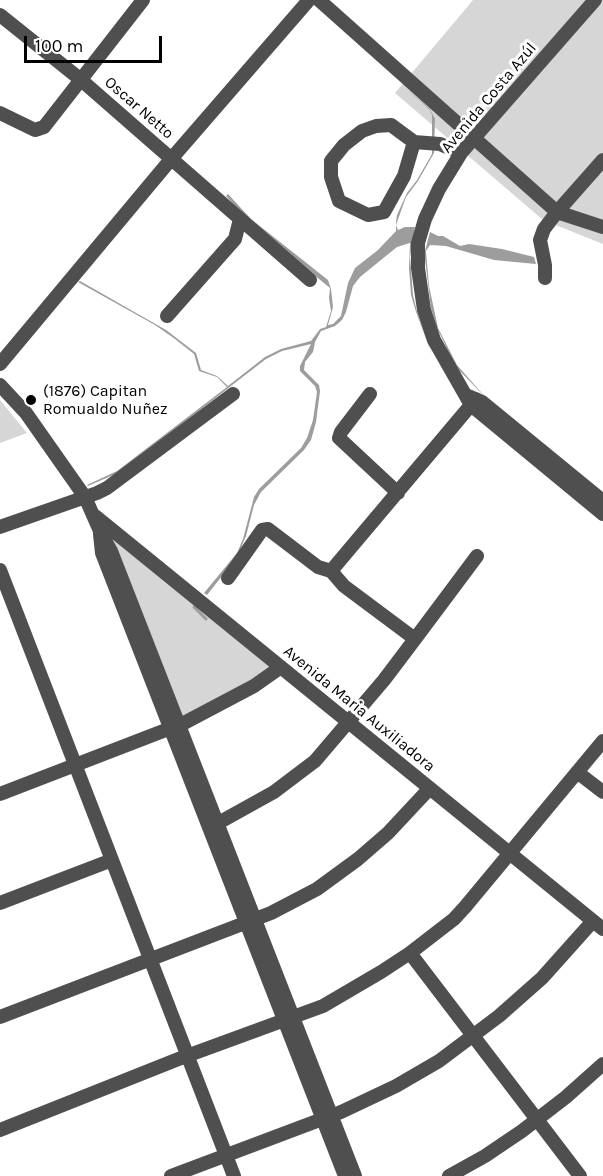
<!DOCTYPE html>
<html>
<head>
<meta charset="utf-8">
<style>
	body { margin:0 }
	#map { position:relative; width:603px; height:1176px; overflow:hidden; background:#fff; font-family:Karla,sans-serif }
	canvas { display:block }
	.scale { position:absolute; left:24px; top:36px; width:138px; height:27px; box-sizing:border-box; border:3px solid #000; border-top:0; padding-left:8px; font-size:18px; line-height:21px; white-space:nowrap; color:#000; -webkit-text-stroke:4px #fff; paint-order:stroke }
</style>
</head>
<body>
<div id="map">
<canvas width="603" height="1176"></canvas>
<div class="scale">100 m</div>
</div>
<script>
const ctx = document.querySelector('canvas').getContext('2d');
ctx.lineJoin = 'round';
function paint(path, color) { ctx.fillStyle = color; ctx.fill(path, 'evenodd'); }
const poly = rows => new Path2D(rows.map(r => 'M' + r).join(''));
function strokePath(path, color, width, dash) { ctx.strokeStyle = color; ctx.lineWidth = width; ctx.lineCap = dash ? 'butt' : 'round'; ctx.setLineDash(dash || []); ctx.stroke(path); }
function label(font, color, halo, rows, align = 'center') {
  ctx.font = font + ' Karla,sans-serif'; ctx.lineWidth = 6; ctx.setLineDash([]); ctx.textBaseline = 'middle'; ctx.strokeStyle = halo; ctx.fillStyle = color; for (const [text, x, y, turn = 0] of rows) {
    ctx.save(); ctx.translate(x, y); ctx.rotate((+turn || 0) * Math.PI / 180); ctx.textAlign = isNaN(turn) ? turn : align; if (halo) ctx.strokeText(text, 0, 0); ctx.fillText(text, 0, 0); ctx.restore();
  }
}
paint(poly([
	[473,0,603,0,603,244,543,220,395,93],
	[0,400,27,433,0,443],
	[114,539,270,666,270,667,251,682,183,718,113,542]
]), '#d6d6d6');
paint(poly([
	[405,87,430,109,435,119,434,153,418,181,406,197,396,225,398,230,405,227,415,227,410,257,413,295,417,312,433,357,416,312,411,295,409,268,410,243,397,247,360,277,353,286,346,312,342,320,335,326,321,331,315,342,313,352,305,362,304,370,319,385,320,391,316,422,311,440,304,450,261,492,254,505,246,536,237,557,207,595,204,593,237,553,243,539,254,497,259,489,301,448,307,438,313,420,317,392,315,386,300,371,300,366,311,344,282,351,266,359,118,473,88,486,87,485,117,471,227,387,217,377,199,371,194,354,175,339,155,325,78,282,80,281,166,330,196,353,201,370,217,376,228,386,265,357,281,349,311,341,320,329,326,327,331,311,329,298,330,288,251,223,226,196,228,194,251,219,328,280,331,289,333,307,328,325,333,324,341,316,348,283,355,268,378,250,396,231,396,222,397,215,407,193,417,180,432,154,432,115,430,110],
	[430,232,438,236,443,236,460,246,469,244,502,249,534,257,536,264,494,260,446,246,430,245,426,251,429,286,438,328,457,365,487,399,456,367,437,328,431,308,425,259,425,251]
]), '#9d9d9d');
strokePath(poly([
	[194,607,206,619]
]), '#9d9d9d', 3);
strokePath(poly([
	[319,0,557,212,603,227],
	[595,0,461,153,439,189,425,219,418,243,418,268,424,310,434,340,471,405,603,514],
	[0,15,80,79,310,280],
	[0,113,35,130,44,127,143,0],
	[414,142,404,176,384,212,368,215,339,201,331,177,331,161,344,145,362,131,376,126,391,125,414,142,440,144,461,153],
	[545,278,545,265,540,240,544,229,557,212,603,160],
	[167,316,235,239,240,219],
	[0,364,172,158,309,0],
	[0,385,26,413,85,497,100,531,111,551,355,1176],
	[370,394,341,432,339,438,398,493],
	[468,396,482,402,603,501],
	[95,516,603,929],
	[0,527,97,493,107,488,233,394],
	[100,534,102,553,345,1176],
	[0,570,234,1176],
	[228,578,262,530,268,529,318,567,331,571],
	[415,639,477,556],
	[577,772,603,792],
	[0,794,184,723,254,686,281,667],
	[211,827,274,792,315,761,384,680,415,639,344,586,331,571,476,399],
	[0,903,112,860],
	[410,953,580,1176],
	[0,1017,271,913,317,889,358,859,388,833,430,788],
	[0,1130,181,1058,323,1006,381,972,410,953,454,919,465,907,603,741],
	[171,1176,341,1112,396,1086,439,1061,499,1016,542,978,593,921],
	[449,1176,485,1156,522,1131,566,1097,603,1064]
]), '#4f4f4f', 14);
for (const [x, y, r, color] of [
	[31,400,6,"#000"]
]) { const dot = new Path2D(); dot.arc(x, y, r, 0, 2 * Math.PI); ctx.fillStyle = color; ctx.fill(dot); strokePath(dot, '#fff', 2); }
label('16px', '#000', '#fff', [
	["Avenida Costa Azúl",489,98,-50],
	["Oscar Netto",139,108,41],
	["Avenida Maria Auxiliadora",359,709,39]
]);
label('16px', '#000', '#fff', [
	["(1876) Capitan",43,391],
	["Romualdo Nuñez",43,409]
], 'left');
</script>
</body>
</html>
